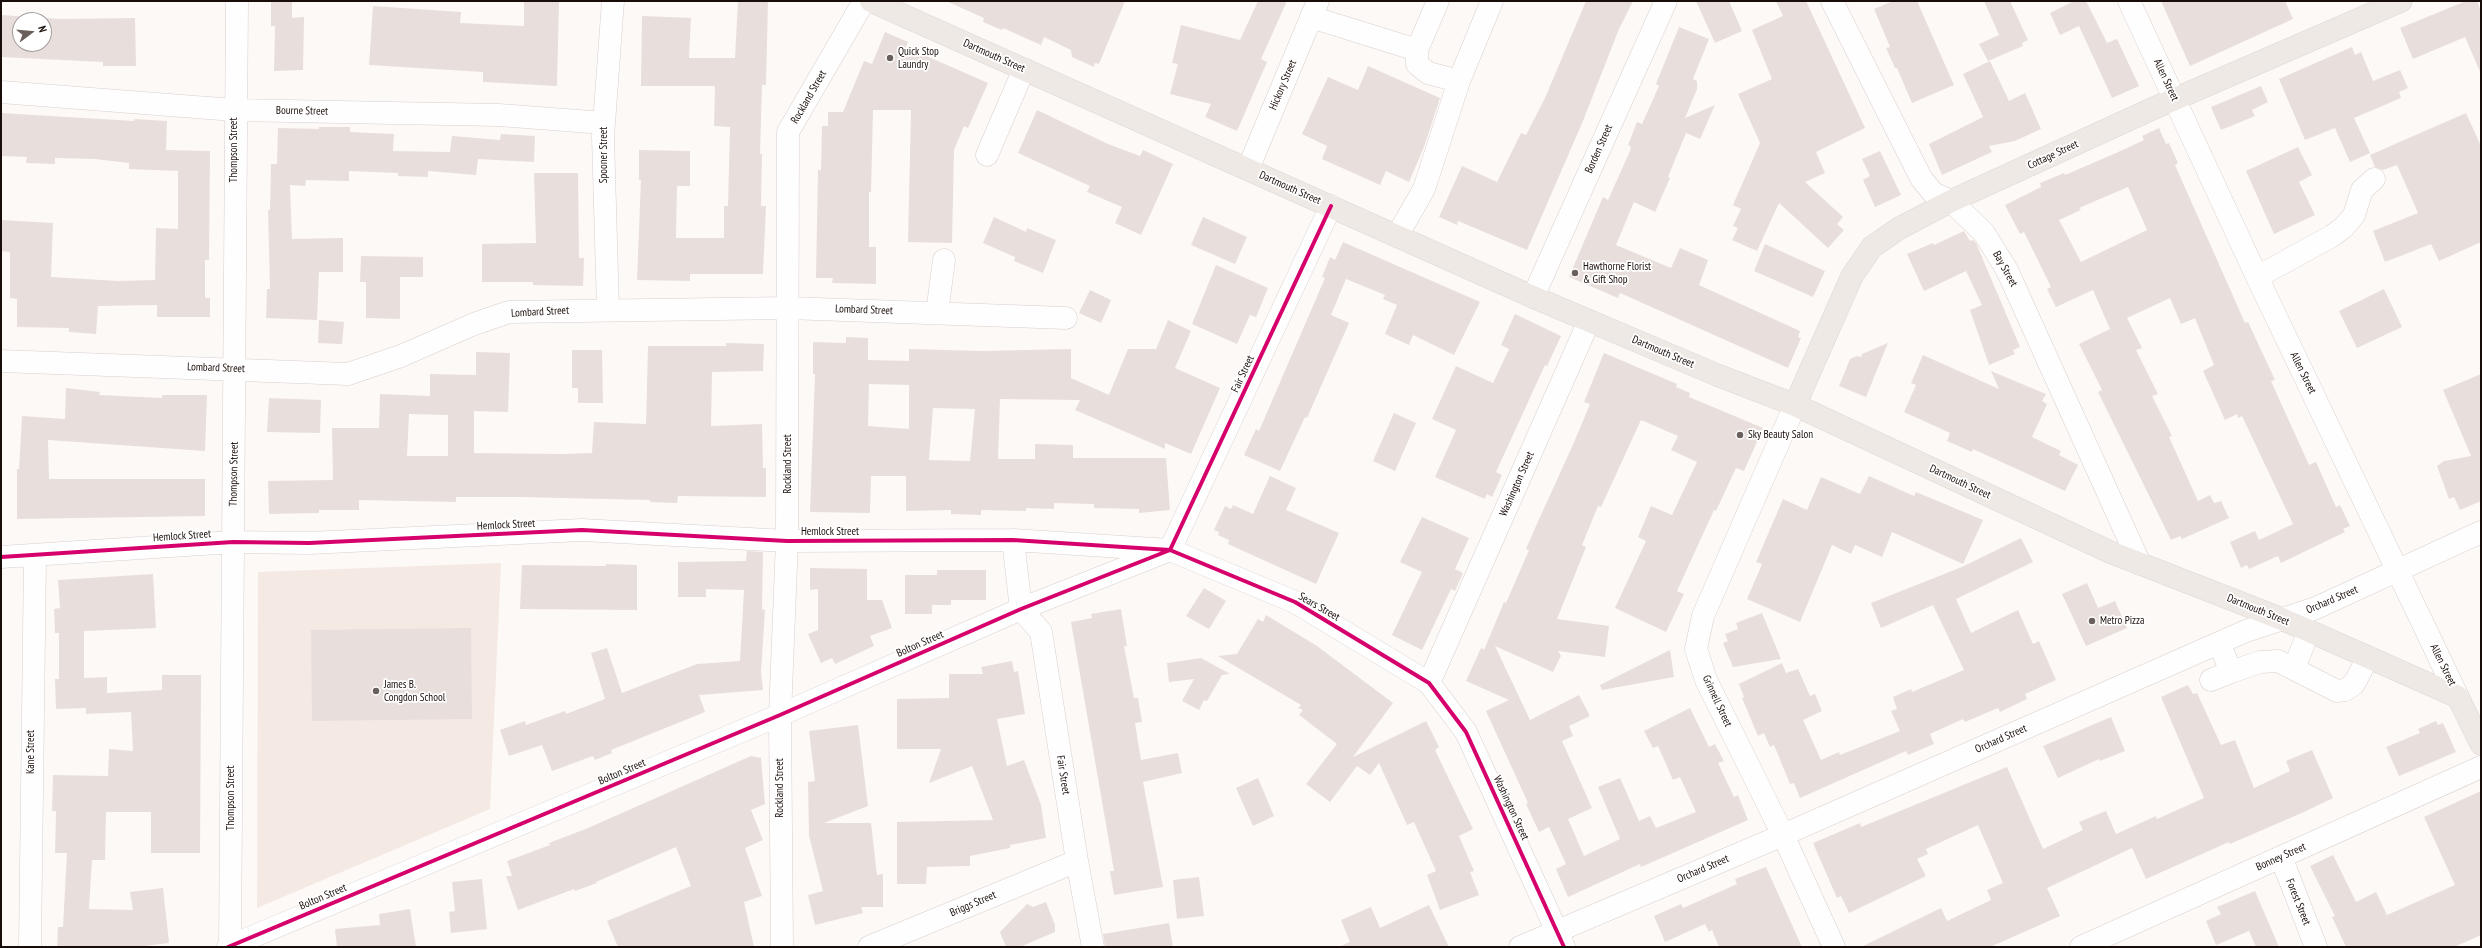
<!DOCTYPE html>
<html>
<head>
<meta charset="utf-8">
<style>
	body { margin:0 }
	#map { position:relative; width:2482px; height:948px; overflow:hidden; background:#fdf9f7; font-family:"PT Sans Narrow",sans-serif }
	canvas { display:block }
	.frame { position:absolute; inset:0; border:2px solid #190d09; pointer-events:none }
	.north { position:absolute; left:12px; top:12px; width:40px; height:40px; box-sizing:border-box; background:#fff; border:1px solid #a39e9d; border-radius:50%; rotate:74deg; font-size:11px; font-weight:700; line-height:16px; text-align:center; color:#190d09 }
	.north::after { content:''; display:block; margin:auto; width:14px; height:18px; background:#69605c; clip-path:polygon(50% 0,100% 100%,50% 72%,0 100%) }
</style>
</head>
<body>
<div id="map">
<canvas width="2482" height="948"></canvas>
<div class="frame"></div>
<div class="north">N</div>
</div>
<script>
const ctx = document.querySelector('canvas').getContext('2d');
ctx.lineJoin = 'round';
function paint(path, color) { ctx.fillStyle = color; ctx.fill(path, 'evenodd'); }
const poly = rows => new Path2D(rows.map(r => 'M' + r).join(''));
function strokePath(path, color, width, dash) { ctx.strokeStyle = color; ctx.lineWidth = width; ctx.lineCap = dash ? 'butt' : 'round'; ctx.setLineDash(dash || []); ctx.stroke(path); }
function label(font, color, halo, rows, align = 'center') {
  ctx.font = font + ' "PT Sans Narrow",sans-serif'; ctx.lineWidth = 3.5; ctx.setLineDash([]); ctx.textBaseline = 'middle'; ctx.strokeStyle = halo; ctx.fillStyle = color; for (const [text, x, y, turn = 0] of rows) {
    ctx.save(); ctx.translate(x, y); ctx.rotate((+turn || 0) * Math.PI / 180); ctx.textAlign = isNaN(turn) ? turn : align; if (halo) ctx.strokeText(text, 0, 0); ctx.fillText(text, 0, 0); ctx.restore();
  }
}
paint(poly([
	[501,563,490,809,257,908,258,572]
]), '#f5e9e4');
paint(poly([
	[271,1,292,1,292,18,304,17,303,70,274,71,275,26,271,26],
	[524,1,559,1,557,86,483,82,483,72,369,65,373,6,461,12,460,23,524,26],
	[738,1,768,1,766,85,762,85,760,154,762,154,761,206,766,206,763,274,690,274,690,281,637,280,641,180,639,180,639,150,690,151,690,186,677,186,676,238,724,238,724,206,728,206,730,127,714,126,715,86,641,86,642,16,691,18,689,58,735,58],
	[946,1,1125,1,1099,64,1095,63,1094,67,1072,57,1071,50,1044,37,1041,45,1003,28,1002,30,983,22,984,18],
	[1258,1,1287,1,1261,59,1267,62,1237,131,1205,117,1211,104,1170,94,1178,64,1172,63,1181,25,1240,40],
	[1586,1,1633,1,1619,29,1583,121,1527,250,1458,221,1457,225,1439,217,1462,166,1497,182,1521,133,1526,135,1545,98],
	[1696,1,1729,1,1742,31,1715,43],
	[1776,1,1806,1,1865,128,1816,152,1825,173,1805,182,1843,217,1837,224,1844,230,1828,248,1779,203,1757,251,1732,240,1738,228,1733,226,1741,209,1733,205,1760,143,1738,94,1772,79,1752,30,1783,16],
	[1893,1,1917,1,1954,85,1912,103,1897,68,1895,68,1886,48,1890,47,1874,9],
	[1984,1,2010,1,2028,40,2022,43,2023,46,1988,61,1979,44,1999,35],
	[2074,1,2086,1,2107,43,2117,39,2139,86,2112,98,2079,26,2060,35,2050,13],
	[2161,1,2285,1,2293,19,2190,66],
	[2466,1,2477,1,2481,11,2481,74,2465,37,2413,59,2400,28],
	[1,15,61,19,135,18,136,66,103,66,103,62,1,57],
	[20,20,44,20,44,44,20,44],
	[1679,27,1709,39,1693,79,1697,81,1697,89,1685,118,1715,105,1700,139,1686,133,1668,177,1670,178,1655,212,1634,202,1616,245,1671,268,1680,248,1708,260,1699,285,1800,331,1798,337,1801,338,1788,368,1620,293,1618,298,1569,277,1603,197,1608,200,1630,151,1631,147,1628,145,1637,122,1642,124,1659,86,1656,84],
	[885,32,908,42,906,47,988,83,968,128,964,126,954,150,952,243,908,242,911,110,873,110,871,192,869,192,869,247,876,247,876,284,832,283,833,278,816,278,818,170,821,170,822,126,828,126,828,112,843,112,864,61,872,64],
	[2352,47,2355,55,2361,52,2373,81,2400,70,2408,88,2399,92,2401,98,2354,118,2370,153,2350,162,2335,128,2305,140,2279,79],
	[1990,61,2009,101,2025,93,2041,129,2015,141,1989,146,1992,152,1942,175,1929,144,1983,117,1963,74],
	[1368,66,1440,98,1424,147,1409,182,1386,171,1380,185,1322,159,1327,146,1302,134,1328,77,1358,90],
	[2261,86,2268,102,2252,110,2255,116,2221,130,2211,107],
	[1037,110,1108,144,1140,156,1143,150,1173,164,1141,235,1115,223,1122,207,1087,192,1090,186,1018,153],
	[1,113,134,121,135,119,167,121,166,150,210,151,209,260,205,260,205,298,210,298,210,317,157,317,157,305,98,306,96,334,69,332,69,328,17,327,17,299,10,298,10,252,1,251,1,220,53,223,51,277,118,281,155,280,156,228,178,229,178,171,129,169,129,163,95,159,55,158,55,164,26,163,27,157,1,156],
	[2466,113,2481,146,2481,242,2439,261,2431,244,2385,262,2373,231,2418,213,2397,165,2383,170,2375,167,2370,155],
	[319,127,350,127,350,132,394,134,393,151,450,152,452,136,500,140,501,134,535,136,534,162,478,159,476,175,428,171,428,177,398,176,398,173,349,171,349,181,306,180,305,186,290,185,292,239,343,238,343,272,319,272,317,320,266,318,267,289,270,289,268,210,270,210,271,164,277,164,278,128,319,129],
	[2159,128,2166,144,2169,143,2178,163,2175,165,2245,323,2248,322,2275,380,2271,381,2309,465,2316,462,2336,507,2340,505,2350,526,2343,529,2345,532,2281,563,2278,556,2249,569,2247,565,2241,568,2230,542,2255,531,2259,540,2293,524,2242,416,2238,418,2237,414,2225,420,2203,371,2214,365,2195,318,2181,324,2170,298,2127,318,2142,348,2136,350,2158,394,2152,396,2172,436,2169,437,2198,501,2210,495,2214,503,2221,501,2229,518,2182,539,2180,536,2171,540,2098,392,2102,390,2079,344,2110,329,2093,290,2056,307,2047,289,2051,287,2024,232,2020,234,2005,205,2041,187,2040,183,2064,173,2065,175,2116,153,2144,140,2142,136],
	[2128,187,2147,230,2081,262,2059,220,2081,210,2079,208],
	[2298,147,2312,175,2299,182,2315,215,2274,234,2246,171],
	[1880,151,1901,195,1875,207,1863,180,1870,176,1862,159],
	[534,173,578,173,579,258,584,258,583,286,533,285,533,282,482,282,482,244,536,243],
	[994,217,1026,232,1027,228,1056,240,1043,273,1014,261,1015,257,983,243],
	[1203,217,1247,237,1235,264,1191,245],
	[1964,231,1970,241,1973,240,1976,243,2020,347,2013,350,2015,354,1989,365,1970,310,1982,305,1966,271,1924,291,1907,254,1933,243,1934,245],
	[1343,242,1480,302,1454,355,1413,335,1409,345,1385,334,1397,305,1383,299,1385,295,1346,279,1331,315,1349,323,1307,418,1305,417,1280,471,1244,455,1256,429,1259,431,1284,373,1325,278,1322,277,1330,257,1335,260],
	[1765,244,1825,271,1813,297,1754,271],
	[361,256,423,257,423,277,400,277,400,319,366,318,366,282,360,282],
	[1216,265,1268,288,1256,317,1250,315,1237,344,1192,324],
	[2384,289,2402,327,2357,348,2339,311],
	[1090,290,1111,300,1101,323,1079,313],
	[1515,314,1561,336,1547,366,1545,365,1496,472,1502,475,1492,497,1487,494,1485,499,1435,477,1456,430,1432,419,1456,366,1493,383,1509,349,1501,345],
	[319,320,344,322,342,344,318,343],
	[1168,320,1191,331,1175,368,1220,388,1191,454,1165,443,1165,449,1075,410,1080,400,1000,399,998,459,1035,459,1035,444,1073,445,1073,458,1166,458,1170,510,1139,513,1139,509,1094,508,1094,504,1054,503,1054,509,1026,508,1026,511,981,510,981,515,951,514,951,510,906,511,906,476,871,476,870,513,810,512,815,374,813,374,813,342,846,343,846,337,868,338,868,360,909,361,909,349,983,351,1071,349,1071,378,1109,395,1128,349,1156,349],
	[869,384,909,385,909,429,868,426],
	[933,408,975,409,970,461,929,460],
	[726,343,764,344,763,371,712,372,711,426,762,424,763,468,766,468,766,497,678,496,677,503,650,502,650,500,520,497,456,497,456,502,359,500,359,510,319,510,319,513,269,514,268,481,333,480,332,428,379,428,380,394,430,396,430,374,476,375,476,352,510,353,508,412,474,411,474,453,563,454,592,453,594,422,646,424,648,346,726,346],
	[409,414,448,415,448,456,407,456],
	[1888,343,1866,397,1839,386,1850,359,1857,356,1861,357,1862,354],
	[572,350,602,350,603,403,578,403,578,388,572,388],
	[1604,353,1677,384,1676,387,1690,393,1689,397,1763,428,1744,471,1736,468,1716,511,1714,510,1677,591,1684,594,1666,632,1615,608,1646,541,1638,537,1651,506,1672,515,1697,462,1671,450,1678,436,1641,420,1601,507,1598,506,1582,545,1586,547,1557,619,1609,626,1605,657,1558,651,1561,656,1553,672,1495,646,1530,720,1579,695,1590,716,1569,726,1573,736,1562,741,1592,808,1568,819,1584,856,1620,839,1598,787,1620,778,1639,821,1650,816,1656,828,1696,812,1680,777,1673,780,1658,746,1653,748,1644,731,1690,708,1709,747,1715,744,1724,761,1718,763,1734,797,1738,795,1748,820,1641,867,1640,864,1568,897,1556,869,1566,864,1549,827,1539,832,1526,804,1528,803,1486,711,1509,700,1466,681,1481,648,1484,650,1504,602,1506,603,1529,550,1526,549,1536,526,1575,440,1590,404,1584,402],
	[1923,355,1999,389,1991,371,2046,394,2042,401,2047,404,2032,437,2061,451,2059,455,2078,465,2065,491,1973,449,1972,452,1947,441,1950,433,1904,412,1916,385,1911,383],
	[2481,374,2481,501,2460,510,2454,497,2449,499,2437,466,2444,461,2471,456,2443,390],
	[66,388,100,392,99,395,162,398,162,395,207,395,205,451,48,440,49,479,205,479,205,516,17,519,17,469,19,469,22,416,65,419],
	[269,398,321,400,320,433,267,432],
	[1394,413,1416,423,1395,471,1373,461],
	[1270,476,1296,488,1286,510,1339,533,1316,584,1228,544,1229,540,1218,535,1219,532,1214,530,1225,506,1231,509,1233,505,1253,514],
	[1869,476,1914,496,1916,492,1983,520,1963,564,1892,532,1882,557,1855,545,1851,554,1832,545,1800,622,1747,599,1762,564,1756,562,1783,499,1807,510,1821,477,1860,494],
	[1422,517,1469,538,1455,569,1463,573,1455,591,1451,589,1422,650,1392,635,1422,572,1400,562],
	[2021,538,2033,562,1956,599,1971,633,2018,610,2033,644,2039,641,2056,680,2025,694,2027,699,2000,712,1998,708,1965,722,1963,719,1930,734,1934,744,1908,755,1906,751,1800,798,1794,783,1790,784,1774,745,1770,747,1764,733,1758,736,1742,698,1744,697,1739,684,1782,663,1786,673,1798,669,1810,696,1815,694,1822,711,1803,720,1821,760,1839,752,1840,755,1900,731,1891,711,1897,709,1893,697,1911,689,1912,692,1964,670,1933,605,1881,628,1871,603,1962,567],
	[747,551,763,552,762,609,765,610,761,672,763,690,699,695,705,712,611,750,612,753,595,760,593,756,552,771,542,745,509,756,500,730,525,721,526,725,565,711,566,714,605,699,591,653,607,648,622,693,697,664,740,661,744,590,706,589,706,597,678,597,678,562,746,561],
	[606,564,637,565,637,610,520,609,522,565,606,566],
	[810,568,867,569,867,600,882,600,892,628,870,636,874,646,835,664,832,658,821,663,808,634,818,630,818,589,810,590],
	[937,570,986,570,986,600,951,600,951,605,932,605,932,614,905,614,905,575,937,575],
	[153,574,156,628,84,631,84,678,107,677,107,693,162,690,162,675,201,675,200,853,151,853,151,812,106,812,105,860,92,860,89,909,133,910,130,892,163,888,169,943,137,947,57,947,58,927,63,927,67,853,55,853,56,811,52,811,53,775,108,776,109,749,133,751,131,712,86,714,86,708,56,709,55,679,59,679,59,633,55,633,54,609,60,608,58,580],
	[2087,583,2098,608,2115,601,2127,628,2086,646,2062,594],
	[1204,588,1226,601,1209,629,1186,616],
	[1121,609,1127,646,1124,646,1134,698,1138,698,1142,722,1135,723,1141,760,1178,753,1182,773,1143,782,1163,887,1114,895,1110,871,1114,871,1071,622,1092,618,1091,614],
	[1762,613,1781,659,1733,667,1723,643,1728,641,1725,634,1738,629,1736,623],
	[1266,615,1317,646,1393,703,1353,757,1426,721,1439,747,1435,750,1473,829,1459,836,1474,871,1470,872,1479,895,1440,910,1427,875,1436,871,1414,822,1407,825,1379,763,1370,775,1357,766,1330,802,1306,784,1337,744,1299,715,1303,710,1298,708,1301,705,1218,656,1237,654,1258,619,1263,622],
	[471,628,472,719,312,721,311,630],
	[1670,650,1674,677,1602,690,1600,685],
	[1201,658,1230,674,1222,675,1207,701,1204,700,1199,710,1182,701,1194,679,1169,682,1167,663],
	[1012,661,1014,672,1018,671,1025,714,997,719,1007,766,1024,760,1041,805,1046,838,1010,845,1010,848,970,856,970,866,927,867,926,884,897,884,897,822,993,820,972,766,929,783,941,749,897,749,897,699,949,698,949,674,983,674,981,667],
	[2188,685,2193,694,2197,693,2221,745,2235,740,2254,788,2290,771,2286,761,2312,750,2333,798,2304,812,2230,844,2229,842,2146,879,2132,848,2047,888,2060,916,1990,947,1861,947,1941,908,1947,921,1991,900,1987,890,2003,883,1978,825,1926,849,1928,854,1917,859,1926,876,1849,913,1841,896,1837,898,1813,843,1860,823,1861,827,2007,767,2043,849,2083,830,2079,822,2106,811,2116,834,2156,816,2157,819,2204,798,2161,697],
	[2111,717,2125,751,2100,761,2099,759,2058,778,2043,746],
	[2436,721,2438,725,2443,723,2456,752,2399,776,2386,747,2420,733,2418,729],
	[858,725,868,806,824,823,871,823,877,875,883,874,883,907,861,907,863,913,815,925,808,895,823,891,809,836,808,782,815,781,809,731],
	[751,756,761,758,765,804,751,810,763,840,745,848,762,896,744,902,754,947,618,947,607,921,691,886,676,847,596,882,597,883,575,891,574,889,518,910,506,876,512,876,507,861,550,845,549,843,588,828],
	[1258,778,1274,816,1253,826,1236,788],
	[2481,791,2481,935,2454,947,2346,947,2332,917,2335,916,2310,866,2333,855,2356,902,2376,892,2387,915,2455,885,2424,817],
	[1766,867,1802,947,1719,947,1712,930,1709,932,1705,924,1665,942,1654,916,1681,904,1683,908,1726,889,1737,884,1735,879],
	[1199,877,1204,916,1177,919,1173,880],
	[482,879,487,929,451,933,449,912,455,911,452,882],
	[2255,891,2279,947,2256,947,2249,931,2216,945,2206,921,2221,914,2217,907],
	[1046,902,1055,925,1055,932,1020,947,1006,947,1000,932,1027,904,1033,907],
	[1429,905,1449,947,1339,947,1350,942,1341,920,1371,907,1380,928],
	[410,909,416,947,337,947,335,929,380,925,379,914],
	[1169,923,1173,947,1105,947,1103,934]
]), '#e8dfdc');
const minor = poly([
	[1832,1,1921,178,1933,193,1951,201,1984,233,2007,270,2140,564],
	[2129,1,2257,277,2458,697],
	[1311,17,1417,50,1438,1],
	[1417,50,1417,64,1428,73,1459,81],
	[1,92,234,110,499,115,604,123],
	[987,155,1024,69],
	[1248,169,1318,1],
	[1397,236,1424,189,1459,81,1492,1],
	[2257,277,2332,236,2344,227,2354,215,2362,190,2374,179],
	[1533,297,1666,1],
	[608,309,603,137,613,1],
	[937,313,944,260],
	[1,361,348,374,401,356,474,324,509,312,788,308,1066,318],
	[1795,405,1703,616,1696,649,1706,680,1783,835,1834,947],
	[1013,540,1021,609,1041,632,1077,861,1093,947],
	[1,557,233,542,309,543,582,530,787,541,1013,540,1170,550,1295,602,1429,683,1466,732,1564,947],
	[2219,643,2231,672,2260,662,2278,661,2337,691,2345,690,2354,684,2368,657],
	[2294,668,2309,631],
	[2211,680,2231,672],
	[1429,683,1589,321],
	[2281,857,2316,947],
	[30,947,35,557],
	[228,947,780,715,1021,609,1170,550,1331,206],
	[230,947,237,1],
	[782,947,780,715,787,541,788,132,864,1],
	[869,947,1077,861],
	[1520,947,1783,835,2246,631,2316,608,2481,532],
	[2081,947,2481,767]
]);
const major = poly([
	[871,1,1533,297,1717,375,1795,405,2110,552,2282,619,2458,697,2481,744],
	[1795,405,1852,276,1872,247,1898,229,1951,201,2152,109,2401,1]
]);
strokePath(minor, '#d8cfcc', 23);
strokePath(major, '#d9d6d4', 23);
strokePath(minor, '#fffefe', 22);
strokePath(major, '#efe9e6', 22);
strokePath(poly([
	[1,557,233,542,309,543,582,530,787,541,1013,540,1170,550,1295,602,1429,683,1466,732,1564,947],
	[228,947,780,715,1021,609,1170,550,1331,206]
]), '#d6006c', 4);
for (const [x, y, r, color] of [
	[890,58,4,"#69605c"],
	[1575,273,4,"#69605c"],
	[1740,435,4,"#69605c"],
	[2092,621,4,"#69605c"],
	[376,691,4,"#69605c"]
]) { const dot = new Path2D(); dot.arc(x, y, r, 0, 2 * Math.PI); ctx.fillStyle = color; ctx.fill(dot); strokePath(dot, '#fff', 1.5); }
label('11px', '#190d09', '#fff', [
	["Quick Stop",898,52],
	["Laundry",898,65],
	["Hawthorne Florist",1583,267],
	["& Gift Shop",1583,280],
	["Sky Beauty Salon",1748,435],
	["Metro Pizza",2100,621],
	["James B.",384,685],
	["Congdon School",384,698]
], 'left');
label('11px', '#190d09', '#fff', [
	["Dartmouth Street",994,56,24],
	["Allen Street",2166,80,65],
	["Hickory Street",1283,85,-67],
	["Rockland Street",809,97,-60],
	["Bourne Street",302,111,1],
	["Borden Street",1599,149,-66],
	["Thompson Street",234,150,-90],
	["Spooner Street",604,155,-90],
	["Cottage Street",2053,155,-25],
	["Dartmouth Street",1290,188,24],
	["Bay Street",2005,269,61],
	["Lombard Street",864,310,2],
	["Lombard Street",540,312,-3],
	["Dartmouth Street",1663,352,23],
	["Lombard Street",216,368,2],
	["Allen Street",2303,373,64],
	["Fair Street",1243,374,-65],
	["Rockland Street",788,464,-90],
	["Thompson Street",234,474,-89],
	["Dartmouth Street",1960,482,25],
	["Washington Street",1517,484,-66],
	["Hemlock Street",506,525,-3],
	["Hemlock Street",830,532],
	["Hemlock Street",182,536,-4],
	["Orchard Street",2332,600,-23],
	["Sears Street",1319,607,30],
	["Dartmouth Street",2258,610,22],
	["Bolton Street",920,644,-24],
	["Allen Street",2443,665,64],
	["Grinnell Street",1717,701,65],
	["Orchard Street",2001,739,-24],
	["Kane Street",31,752,-90],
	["Bolton Street",622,772,-23],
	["Fair Street",1063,775,81],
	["Rockland Street",780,788,-90],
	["Thompson Street",231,798,-90],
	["Washington Street",1511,808,65],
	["Bonney Street",2281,857,-24],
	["Orchard Street",1703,869,-23],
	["Bolton Street",323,897,-23],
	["Forest Street",2298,902,68],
	["Briggs Street",973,904,-23]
]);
</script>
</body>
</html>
